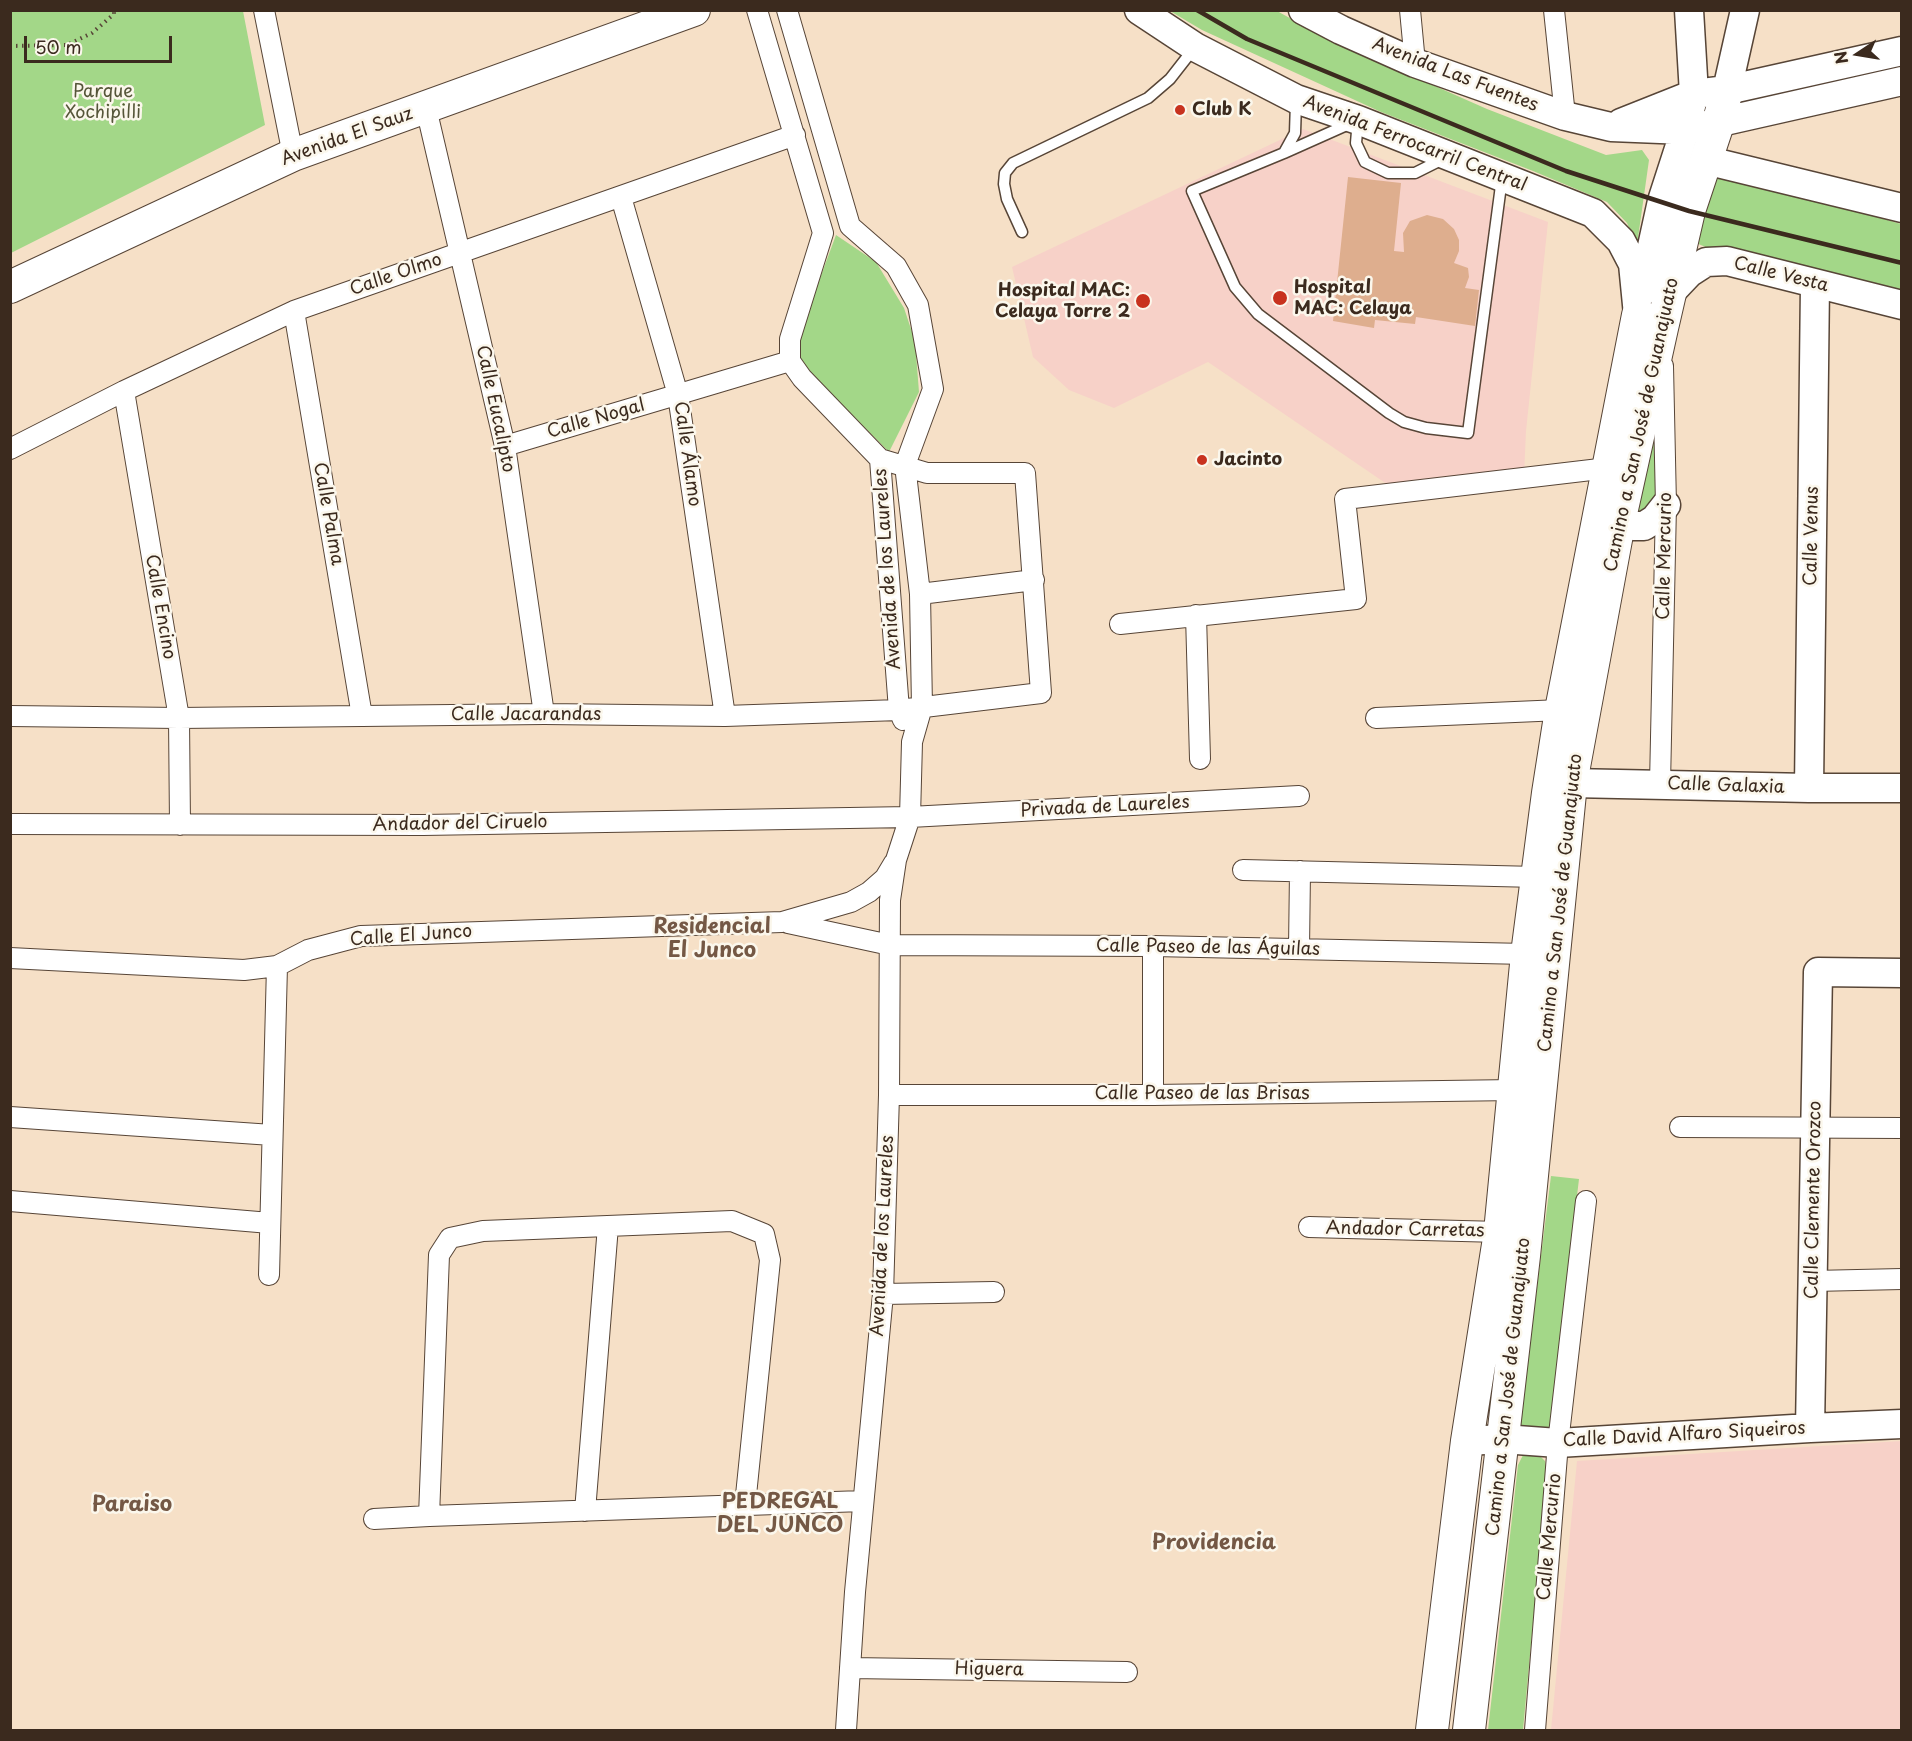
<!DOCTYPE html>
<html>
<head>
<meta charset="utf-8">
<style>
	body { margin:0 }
	#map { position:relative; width:1912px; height:1741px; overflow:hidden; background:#f6e0c7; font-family:"Playpen Sans",sans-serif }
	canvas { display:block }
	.frame { position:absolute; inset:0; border:12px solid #3b2a1e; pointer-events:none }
	.north { position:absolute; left:1828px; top:24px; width:60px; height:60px; -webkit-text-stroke:4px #fbf7ec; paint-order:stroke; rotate:258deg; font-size:16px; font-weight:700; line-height:24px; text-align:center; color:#3b2a1e }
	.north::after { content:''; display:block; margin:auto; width:21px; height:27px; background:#3b2a1e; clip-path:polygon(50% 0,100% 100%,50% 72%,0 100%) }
	.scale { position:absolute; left:24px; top:36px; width:148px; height:27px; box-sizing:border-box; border:3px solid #3b2a1e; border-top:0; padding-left:8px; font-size:18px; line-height:21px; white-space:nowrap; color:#3b2a1e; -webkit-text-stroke:4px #fbf7ec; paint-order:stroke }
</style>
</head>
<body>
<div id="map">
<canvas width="1912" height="1741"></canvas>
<div class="frame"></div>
<div class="north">N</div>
<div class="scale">50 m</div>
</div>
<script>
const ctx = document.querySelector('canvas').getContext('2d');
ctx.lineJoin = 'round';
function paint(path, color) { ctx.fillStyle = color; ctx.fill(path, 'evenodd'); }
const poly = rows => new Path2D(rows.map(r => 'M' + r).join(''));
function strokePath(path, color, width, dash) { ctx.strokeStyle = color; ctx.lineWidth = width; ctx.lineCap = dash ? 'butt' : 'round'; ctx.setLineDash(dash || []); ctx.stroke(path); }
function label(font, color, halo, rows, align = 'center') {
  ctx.font = font + ' "Playpen Sans",sans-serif'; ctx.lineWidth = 5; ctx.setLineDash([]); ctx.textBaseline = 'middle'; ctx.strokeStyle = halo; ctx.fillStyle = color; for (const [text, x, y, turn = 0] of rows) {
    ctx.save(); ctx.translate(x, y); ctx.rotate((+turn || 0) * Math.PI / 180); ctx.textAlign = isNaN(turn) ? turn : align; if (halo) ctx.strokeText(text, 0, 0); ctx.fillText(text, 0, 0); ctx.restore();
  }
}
paint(poly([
	[1303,129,1548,222,1526,431,1524,476,1397,491,1208,362,1114,408,1069,390,1033,357,1012,267],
	[1901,1441,1901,1730,1551,1730,1577,1461]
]), '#f7d1c8');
paint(poly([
	[11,10,243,11,265,125,11,253],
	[1170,11,1277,11,1324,37,1487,109,1606,155,1642,150,1649,160,1637,245,1627,223,1607,202,1533,171,1381,112,1202,30],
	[1720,171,1901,224,1901,294,1720,253,1696,243,1695,217],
	[836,235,876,262,904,308,915,341,919,392,889,452,813,375,797,355,797,331,813,297],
	[1655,401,1658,497,1652,506,1642,511,1635,511],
	[1551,1176,1579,1179,1549,1431,1527,1441,1520,1423],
	[1529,1453,1537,1453,1545,1461,1547,1473,1523,1730,1488,1730,1518,1465,1523,1455]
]), '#a3d788');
paint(poly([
	[1348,177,1401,183,1394,251,1404,252,1403,233,1410,221,1427,215,1443,219,1454,229,1459,240,1459,251,1454,263,1468,268,1469,277,1465,288,1479,290,1475,326,1416,317,1415,324,1375,320,1374,328,1333,321]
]), '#deae8e');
const lane = poly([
	[1284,153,1295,133,1296,102],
	[1443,159,1415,173,1388,173,1365,162,1356,143,1358,120,1284,153,1192,191,1235,287,1258,314,1389,413,1404,422,1426,428,1468,433,1502,178],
	[1022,232,1007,199,1004,184,1005,173,1013,163,1148,98,1170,79,1195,47]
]);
const street = poly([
	[264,10,293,155],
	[757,10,823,233,790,339,790,361,802,378,880,459,899,710,903,720],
	[787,10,850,226,896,266,918,305,933,389,905,465,920,594,922,707,912,742,910,817,896,860,890,900,889,1095,883,1294,855,1592,846,1730],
	[1410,10,1415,63],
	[1554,10,1565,116],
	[426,108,505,446,544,714],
	[621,197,678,395,725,716],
	[294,311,362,716],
	[124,391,179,718,180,825],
	[505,446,790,361],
	[10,449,124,391,294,311,795,135],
	[920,594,1034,580],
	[1196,615,1200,759],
	[1120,624,1356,599,1345,499,1608,468],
	[10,716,179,718,544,714,725,716,899,710,1041,693,1025,473,927,473,880,459],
	[1376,718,1561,710],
	[1660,784,1666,505,1663,366],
	[10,824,423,825,910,817,1299,796],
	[1243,870,1537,877],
	[788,923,890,945,1153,946,1527,954],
	[1299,949,1300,871],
	[10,958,244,970,277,966,308,950,361,936,782,922,851,902,869,892,885,878,894,863],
	[889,1095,1153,1095,1515,1090],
	[1153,1095,1153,946],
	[10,1117,272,1135],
	[1680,1127,1902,1128],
	[10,1201,270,1223],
	[1309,1227,1500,1232],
	[269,1275,277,966],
	[1813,1281,1902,1279],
	[883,1294,994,1292],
	[585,1511,608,1226],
	[429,1516,439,1255,450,1238,483,1231,732,1221,764,1234,770,1260,745,1505],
	[374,1519,429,1516,863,1501],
	[850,1668,1127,1672],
	[1535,1730,1558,1443,1586,1201]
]);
const secondary = poly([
	[1139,10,1195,47,1296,99,1358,120,1593,213,1621,241,1633,264,1638,315],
	[1303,10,1341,30,1415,63,1565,116,1611,127,1685,130,1902,81],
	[1727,90,1745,10],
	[1621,123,1694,94,1727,90,1902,51],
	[1705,160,1902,208],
	[1642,292,1662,201,1685,130,1694,94,1689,10],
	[1670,293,1689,273,1706,262,1727,261,1902,305],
	[1599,511,1620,518,1633,526,1644,526,1655,519,1666,505],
	[1550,778,1571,783,1809,788,1902,788],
	[1809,788,1815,284],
	[1810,1428,1818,972,1902,973],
	[1467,1441,1503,1439,1558,1443,1810,1428,1902,1424]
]);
const primary = poly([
	[10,287,293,155,694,10],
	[1432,1730,1467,1441,1500,1232,1527,954,1548,793,1561,710,1638,315],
	[1469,1730,1524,1256,1571,783,1620,518,1662,328,1689,211,1718,124,1727,90]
]);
strokePath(lane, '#574537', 13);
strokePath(street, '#574537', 22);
strokePath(secondary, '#574537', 31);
strokePath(primary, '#574537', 34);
strokePath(poly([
	[10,46,67,45,92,33,114,14,114,10]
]), '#574537', 4, [1.5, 4.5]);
strokePath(lane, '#fff', 10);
strokePath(street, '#fff', 20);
strokePath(secondary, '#fff', 28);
strokePath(primary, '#fff', 32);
strokePath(poly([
	[1197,10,1247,39,1566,171,1689,211,1902,263]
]), '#3b2a1e', 4.5);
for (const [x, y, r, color] of [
	[1180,110,6,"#c8321e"],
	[1280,298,8,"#c8321e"],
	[1143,301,8,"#c8321e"],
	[1202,460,6,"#c8321e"]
]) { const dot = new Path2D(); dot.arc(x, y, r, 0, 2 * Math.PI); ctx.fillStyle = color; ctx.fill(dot); strokePath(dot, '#fbf7ec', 2); }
label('18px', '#3b2a1e', '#fbf7ec', [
	["Avenida Las Fuentes",1455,75,21],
	["Avenida El Sauz",347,137,-20],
	["Avenida Ferrocarril Central",1415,144,21],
	["Calle Olmo",396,275,-19],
	["Calle Vesta",1781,275,14],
	["Calle Eucalipto",495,409,78],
	["Calle Nogal",596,419,-16],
	["Camino a San José de Guanajuato",1642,425,-78],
	["Calle Álamo",687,454,82],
	["Calle Palma",328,514,80],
	["Calle Venus",1812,536,-89],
	["Calle Mercurio",1665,556,-89],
	["Avenida de los Laureles",888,569,-94],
	["Calle Encino",160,607,80],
	["Calle Jacarandas",526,715],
	["Calle Galaxia",1726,786,2],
	["Privada de Laureles",1105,807,-3],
	["Andador del Ciruelo",460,824,-1],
	["Camino a San José de Guanajuato",1561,903,-84],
	["Calle El Junco",411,936,-4],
	["Calle Paseo de las Águilas",1208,948,1],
	["Calle Paseo de las Brisas",1202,1094],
	["Calle Clemente Orozco",1814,1200,-89],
	["Andador Carretas",1405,1230,1],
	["Avenida de los Laureles",883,1236,-87],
	["Camino a San José de Guanajuato",1509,1387,-84],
	["Calle David Alfaro Siqueiros",1684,1435,-3],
	["Calle Mercurio",1550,1537,-85],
	["Higuera",989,1670,1]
]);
label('18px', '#555538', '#fbf7ec', [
	["Parque",103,92],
	["Xochipilli",103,113]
]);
label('bold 18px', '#3b2a1e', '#fbf7ec', [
	["Club K",1192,110],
	["Hospital",1294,288],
	["MAC: Celaya",1294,309],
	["Hospital MAC:",1130,291,"right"],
	["Celaya Torre 2",1130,312,"right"],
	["Jacinto",1214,460]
], 'left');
label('bold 21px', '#745845', '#fbf7ec', [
	["Residencial",712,927],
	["El Junco",712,951],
	["PEDREGAL",780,1502],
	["DEL JUNCO",780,1526],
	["Paraiso",132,1505],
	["Providencia",1214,1543]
]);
</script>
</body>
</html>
